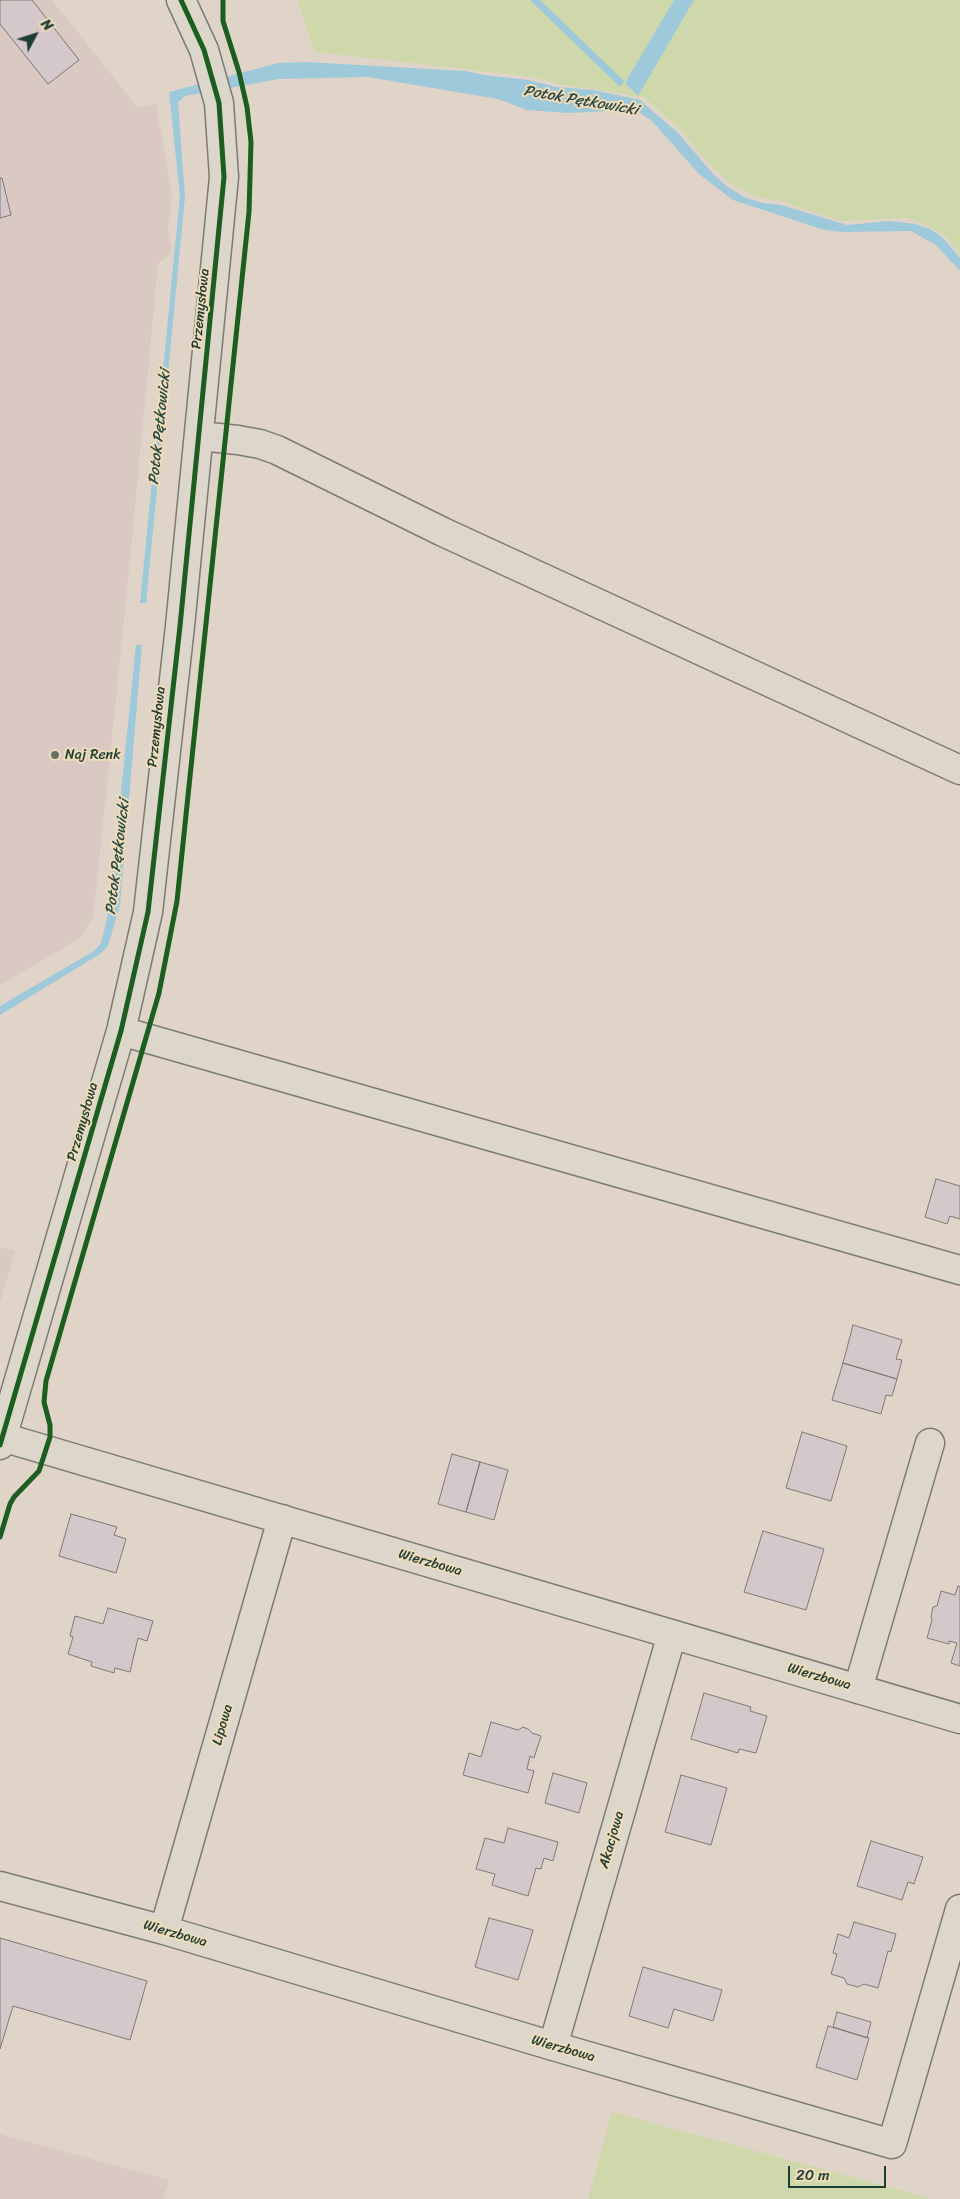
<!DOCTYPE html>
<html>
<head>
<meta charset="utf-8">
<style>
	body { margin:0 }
	#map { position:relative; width:960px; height:2199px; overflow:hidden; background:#e0d4c9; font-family:Sriracha,sans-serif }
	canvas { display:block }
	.north { position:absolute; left:10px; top:10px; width:50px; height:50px; -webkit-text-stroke:4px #eedbb9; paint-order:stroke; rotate:50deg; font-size:14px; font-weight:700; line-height:20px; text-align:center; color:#1f3d34 }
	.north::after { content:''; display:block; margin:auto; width:18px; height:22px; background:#1f3d34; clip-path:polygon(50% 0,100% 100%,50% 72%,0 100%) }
	.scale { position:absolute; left:788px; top:2166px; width:98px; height:22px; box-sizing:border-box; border:2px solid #1f3d34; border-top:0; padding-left:6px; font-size:15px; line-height:18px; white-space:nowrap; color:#1f3d34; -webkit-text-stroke:4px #eedbb9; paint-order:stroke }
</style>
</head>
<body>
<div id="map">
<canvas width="960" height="2199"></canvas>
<div class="north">N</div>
<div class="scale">20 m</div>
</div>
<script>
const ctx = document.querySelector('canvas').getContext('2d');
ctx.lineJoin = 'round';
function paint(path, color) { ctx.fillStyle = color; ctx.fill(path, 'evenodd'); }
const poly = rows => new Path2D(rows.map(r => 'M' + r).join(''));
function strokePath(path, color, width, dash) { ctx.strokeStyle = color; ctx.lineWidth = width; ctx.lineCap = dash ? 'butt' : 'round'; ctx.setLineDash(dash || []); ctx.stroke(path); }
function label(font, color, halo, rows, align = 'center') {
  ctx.font = font + ' Sriracha,sans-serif'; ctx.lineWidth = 4; ctx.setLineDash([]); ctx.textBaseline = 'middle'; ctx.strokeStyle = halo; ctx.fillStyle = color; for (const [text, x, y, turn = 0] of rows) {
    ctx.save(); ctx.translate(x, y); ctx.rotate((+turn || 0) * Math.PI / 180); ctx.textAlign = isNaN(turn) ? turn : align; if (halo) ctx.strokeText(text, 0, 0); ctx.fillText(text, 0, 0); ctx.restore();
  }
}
paint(poly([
	[0,0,52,0,138,108,156,104,172,196,168,228,172,252,158,264,126,601,94,910,91,922,79,939,0,985],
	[0,1247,15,1251,0,1303],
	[0,2134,169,2180,163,2199,0,2199]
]), '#dac8c2');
paint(poly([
	[297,0,960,0,960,254,945,236,928,226,908,218,840,221,781,201,760,198,735,187,708,163,680,129,644,97,559,84,532,77,315,52],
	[612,2112,933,2199,588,2199]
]), '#cfd8ab');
paint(poly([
	[530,0,540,0,624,81,620,87],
	[674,0,694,0,638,96,625,83],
	[307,62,465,71,484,75,528,80,556,87,593,90,640,100,678,133,714,175,729,188,746,198,763,203,781,205,847,225,889,221,916,224,932,230,943,238,960,258,960,271,936,245,911,231,843,232,824,230,733,200,699,174,651,120,635,110,567,113,527,110,498,99,368,77,279,79,185,96,178,102,185,197,146,603,140,603,180,196,169,92,278,63],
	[136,645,142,645,120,905,108,946,100,954,0,1015,0,1006,94,951,101,943,109,909]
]), '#9dc9da');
const building = poly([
	[0,0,32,0,79,60,48,84,0,24,0,0],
	[0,178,2,178,11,215,0,218,0,178],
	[936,1179,960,1186,960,1219,950,1216,947,1224,925,1217,936,1179],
	[853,1325,902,1340,896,1359,902,1360,897,1379,843,1363,853,1325],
	[843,1363,897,1379,892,1396,886,1395,881,1414,832,1400,843,1363],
	[802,1432,847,1446,831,1501,786,1488,802,1432],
	[452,1454,480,1462,466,1512,438,1504,452,1454],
	[480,1462,508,1470,494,1520,466,1512,480,1462],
	[71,1514,117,1527,114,1535,126,1539,116,1573,59,1556,71,1514],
	[763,1531,824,1549,806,1610,744,1592,763,1531],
	[958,1586,960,1587,960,1666,951,1663,957,1643,949,1641,949,1644,927,1638,932,1620,931,1617,933,1607,937,1606,941,1591,955,1595,958,1586],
	[108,1608,153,1621,147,1641,138,1638,130,1672,115,1668,114,1673,91,1666,92,1662,68,1654,73,1637,70,1636,75,1616,103,1624,108,1608],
	[704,1693,751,1707,750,1711,767,1716,756,1753,739,1749,738,1753,691,1739,704,1693],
	[491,1722,518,1730,523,1727,528,1729,532,1733,541,1736,534,1758,530,1756,527,1769,534,1771,528,1793,463,1775,469,1753,481,1757,491,1722],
	[553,1773,587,1783,579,1813,545,1803,553,1773],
	[681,1775,727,1788,711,1845,665,1832,681,1775],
	[508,1828,558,1842,553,1861,544,1858,541,1869,536,1868,528,1896,492,1885,495,1874,476,1869,485,1838,504,1843,508,1828],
	[871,1841,923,1857,914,1884,908,1882,902,1900,857,1886,871,1841],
	[489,1918,533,1930,518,1980,475,1967,489,1918],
	[854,1922,896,1934,891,1952,888,1951,878,1988,864,1984,858,1987,847,1984,844,1978,831,1974,837,1954,833,1953,838,1934,849,1938,854,1922],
	[0,1938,147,1981,130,2040,13,2006,0,2049,0,1938],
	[643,1967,722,1990,713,2021,674,2009,668,2028,629,2016,643,1967],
	[837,2012,871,2022,867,2038,833,2027,837,2012],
	[828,2026,869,2038,857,2080,816,2067,828,2026]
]);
paint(building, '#d5c8cb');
strokePath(building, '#7b7b75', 1);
const minor = poly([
	[200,436,238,440,260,444,277,450,443,532,960,770],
	[121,1031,960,1270],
	[2,1437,960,1719],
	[0,1445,121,1031,148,912,180,626,224,177,219,103,204,50,181,0],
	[858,1689,930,1443],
	[0,1886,164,1930,553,2046,892,2144,960,1909],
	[164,1930,282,1519],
	[553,2046,672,1634]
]);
strokePath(minor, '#7b7b75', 31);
strokePath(minor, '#ddd6ca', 28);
strokePath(poly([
	[0,1445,121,1031,148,912,180,626,224,177,219,103,204,50,181,0],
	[0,1537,10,1504,14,1497,39,1471,50,1437,50,1425,44,1402,46,1381,159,993,177,901,249,212,251,142,247,107,239,72,223,21,223,0]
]), '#1b5e20', 5);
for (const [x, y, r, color] of [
	[55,755,5,"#637268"]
]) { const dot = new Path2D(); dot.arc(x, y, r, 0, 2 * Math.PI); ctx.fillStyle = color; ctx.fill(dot); strokePath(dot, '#eedbb9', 2); }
label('14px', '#1f3d34', '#eedbb9', [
	["Przemysłowa",201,309,-84],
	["Przemysłowa",157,727,-84],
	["Przemysłowa",83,1122,-74],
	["Wierzbowa",430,1563,16],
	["Wierzbowa",819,1677,16],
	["Lipowa",223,1725,-74],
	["Akacjowa",612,1840,-74],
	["Wierzbowa",175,1934,16],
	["Wierzbowa",563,2049,16]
]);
label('14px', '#1f3d34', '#eedbb9', [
	["Naj Renk",65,755]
], 'left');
label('italic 15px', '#294a45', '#eedbb9', [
	["Potok Pętkowicki",581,101,10],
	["Potok Pętkowicki",160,427,-84],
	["Potok Pętkowicki",118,857,-83]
]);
</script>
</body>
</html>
